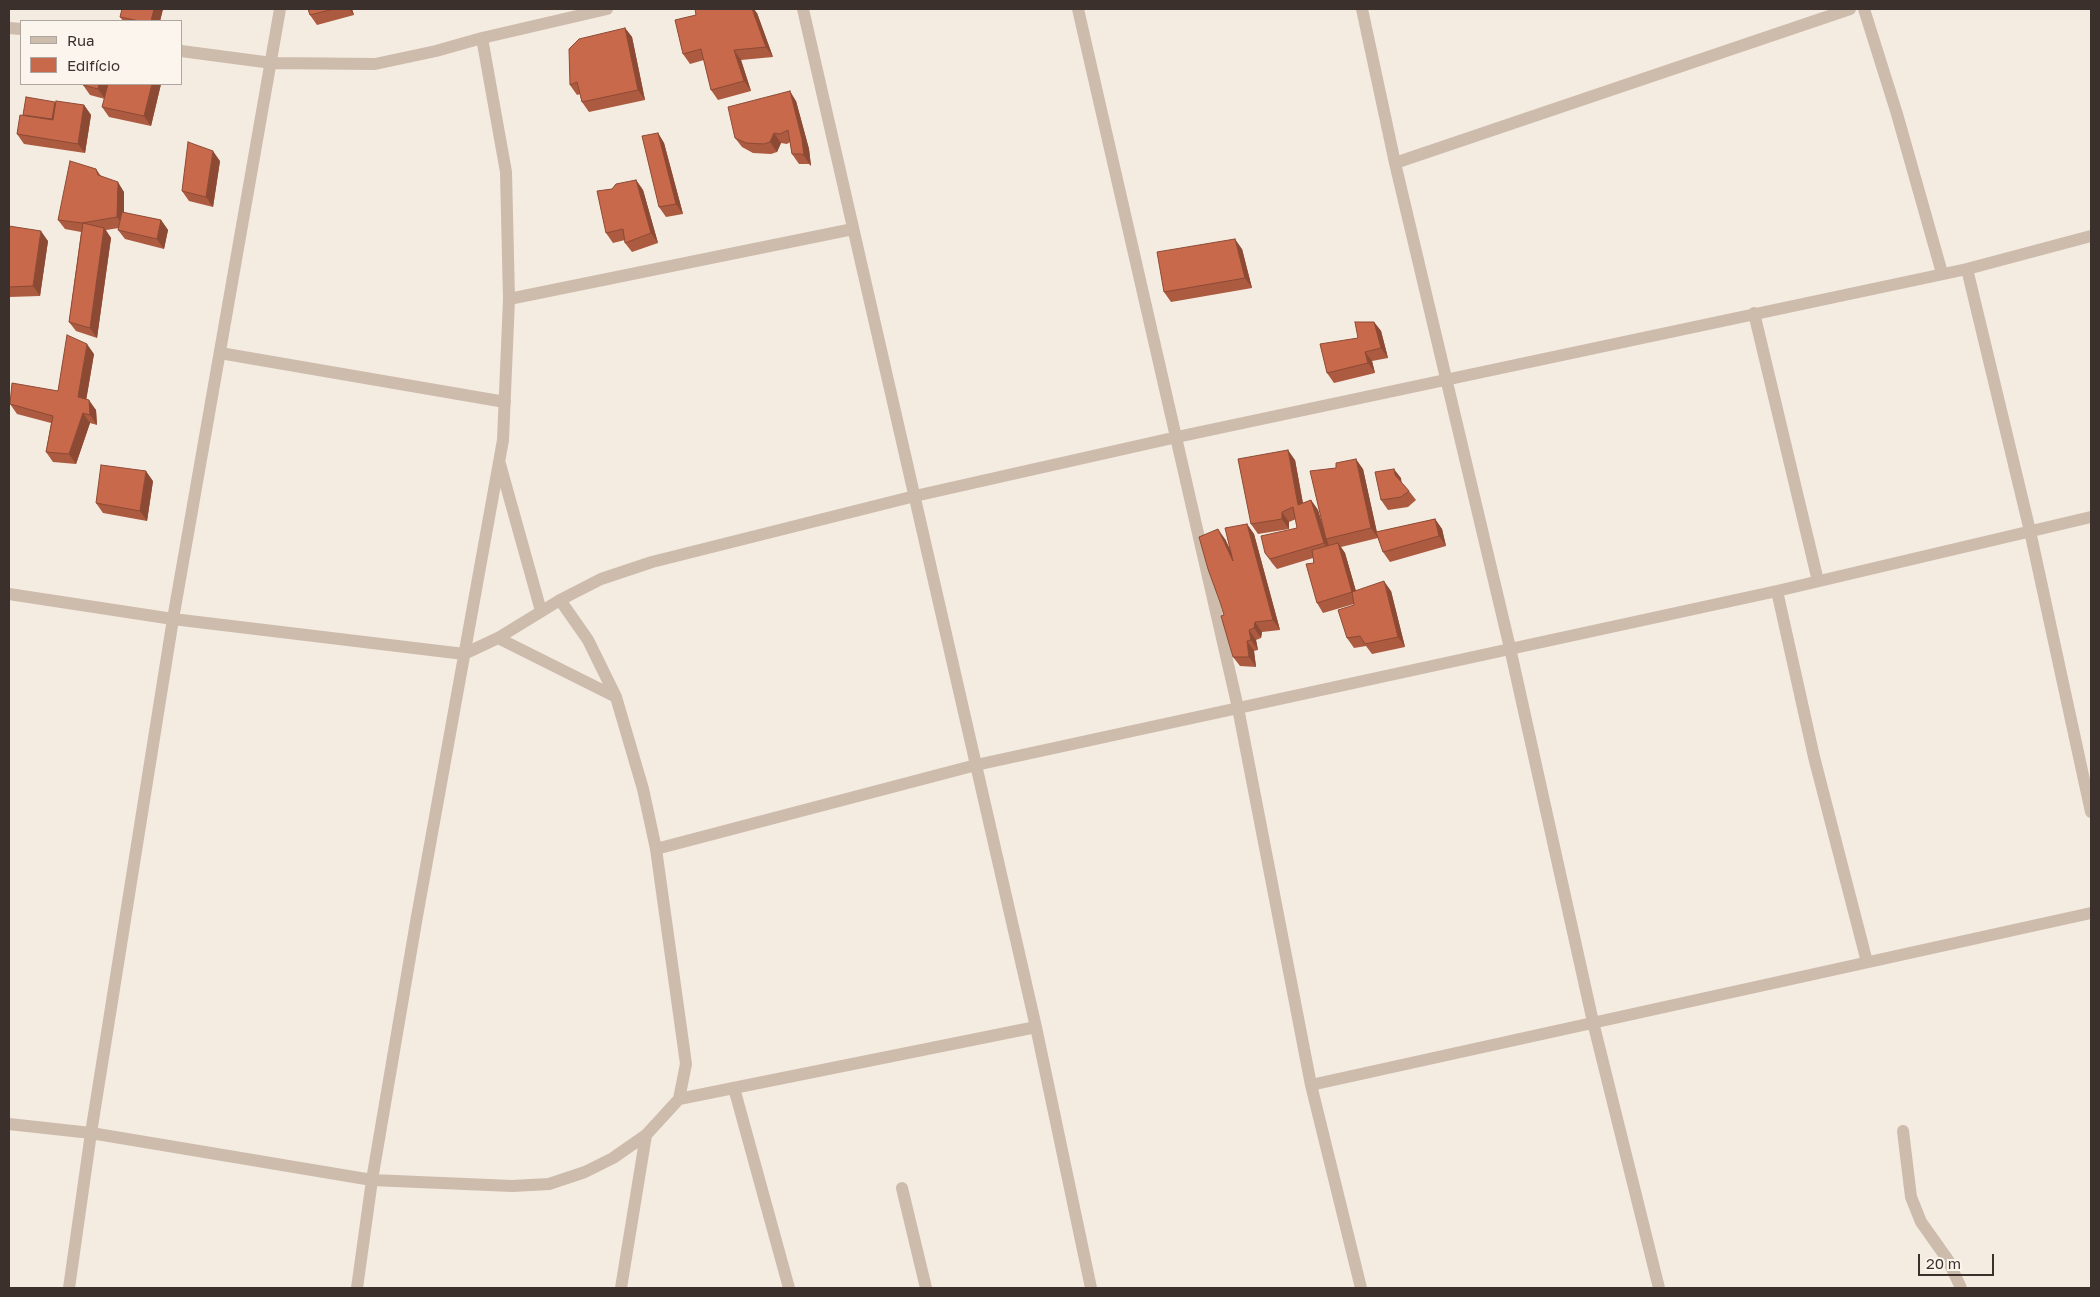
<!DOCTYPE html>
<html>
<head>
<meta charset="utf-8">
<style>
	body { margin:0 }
	#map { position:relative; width:2100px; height:1297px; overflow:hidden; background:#f4ebe1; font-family:"Golos Text",sans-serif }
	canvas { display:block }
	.frame { position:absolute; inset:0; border:10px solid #3b302b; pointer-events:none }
	.legend { position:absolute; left:20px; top:20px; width:162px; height:65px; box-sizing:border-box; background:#fbf5ee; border:1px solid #aea6a0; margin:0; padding:6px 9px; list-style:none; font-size:15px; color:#3b302b }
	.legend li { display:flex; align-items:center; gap:10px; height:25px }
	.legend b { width:25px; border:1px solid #aea6a0 }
	.scale { position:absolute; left:1918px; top:1254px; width:76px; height:22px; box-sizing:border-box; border:2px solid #3b302b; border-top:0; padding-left:6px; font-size:15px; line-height:18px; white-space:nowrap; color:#3b302b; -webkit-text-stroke:4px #fbf5ee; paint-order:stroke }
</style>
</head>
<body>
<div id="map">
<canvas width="2100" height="1297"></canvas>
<div class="frame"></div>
<ul class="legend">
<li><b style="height:6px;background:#cdbbac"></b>Rua</li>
<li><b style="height:14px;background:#c8694b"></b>Edifício</li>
</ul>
<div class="scale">20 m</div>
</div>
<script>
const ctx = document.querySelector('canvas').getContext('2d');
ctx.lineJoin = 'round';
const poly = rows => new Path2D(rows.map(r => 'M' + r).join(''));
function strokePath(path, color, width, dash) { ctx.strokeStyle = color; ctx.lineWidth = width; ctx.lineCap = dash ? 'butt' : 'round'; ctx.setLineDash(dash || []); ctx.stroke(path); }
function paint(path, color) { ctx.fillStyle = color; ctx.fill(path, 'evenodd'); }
strokePath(poly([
	[803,9,1036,1027,1091,1288],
	[1078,9,1238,708,1311,1085,1361,1288],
	[1362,9,1395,163,1510,648,1593,1022,1659,1288],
	[1864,9,1897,114,1942,273],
	[9,28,21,29],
	[482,38,607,9],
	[181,51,272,63,375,64,436,51,482,38,506,172,509,299,503,440,416,922,372,1180,357,1288],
	[1395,163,1850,9],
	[1967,269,2030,531,2091,812],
	[509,299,853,229],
	[1754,313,1818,581],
	[220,353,505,402],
	[500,464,541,611],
	[1777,591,1814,757,1867,962],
	[9,594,173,619,464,654,498,638,560,600,601,579,652,562,915,496,1177,437,1967,269,2091,236],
	[498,638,616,697],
	[656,849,976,765,1777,591,2091,517],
	[1311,1085,2091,913],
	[734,1088,789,1288],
	[679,1099,1036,1027],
	[9,1124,91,1133,372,1180,512,1186,549,1184,585,1172,613,1158,646,1135,679,1099,686,1064,656,849,643,789,616,697,588,640,560,600],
	[1903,1131,1911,1197,1921,1222,1948,1260,1961,1288],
	[902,1188,926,1288],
	[69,1288,91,1133,173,619,280,9],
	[621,1288,646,1135]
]), '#cdbbac', 12);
paint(poly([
	[122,9,163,9,160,21,123,21,120,17],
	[308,9,352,9,354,15,317,25,310,15],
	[757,13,773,57,741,60,751,91,718,100,711,90,704,60,690,64,683,54],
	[625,28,632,37,645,100,589,112,582,102,580,94,577,95,570,85],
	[161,84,151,126,109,117,102,107,105,99,90,95,83,85],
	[796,101,809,149,811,166,809,164,799,164,792,154,790,142,787,144,781,143,777,152,771,154,753,153,742,147,735,138],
	[56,104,84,105,91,115,85,153,24,144,17,134,24,116],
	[658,133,664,143,683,214,666,217,659,207],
	[220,161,213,207,189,201,182,191],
	[96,169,101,176,124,192,124,213,161,220,168,230,164,249,125,239,118,230,119,228,106,230,111,238,97,338,76,331,69,322,81,232,65,229,58,220],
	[636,180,643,190,658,243,632,252,625,243,625,240,613,243,606,233,612,189],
	[9,226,48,241,40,296,9,297],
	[1242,249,1252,288,1171,302,1164,292],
	[1374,322,1381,331,1388,358,1372,361,1375,373,1334,383,1327,373],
	[94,354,86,400,96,410,97,425,90,423,76,464,53,462,46,452,51,423,17,414,10,404,58,391],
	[1295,460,1303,503,1311,500,1318,510,1325,533,1363,469,1377,532,1435,519,1442,529,1446,546,1390,562,1383,552,1378,538,1341,547,1345,553,1356,591,1391,591,1405,647,1372,654,1366,646,1354,648,1347,638,1354,604,1323,613,1317,603,1313,558,1277,569,1272,563,1265,553,1297,528,1296,519,1289,522,1289,529,1258,534,1251,524],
	[1401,478,1401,482,1409,491,1416,500,1408,507,1388,510,1381,500],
	[153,481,147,521,103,513,96,503],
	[1247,524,1254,534,1280,630,1262,632,1261,638,1256,640,1258,650,1254,651,1256,667,1240,666,1233,657,1224,615,1225,539,1231,551]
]), '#ac5a40');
paint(poly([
	[154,9,163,9,160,21,151,21],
	[349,9,352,9,354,15],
	[752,9,754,9,757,13,773,57,766,47],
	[625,28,632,37,645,100,638,90],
	[734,50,741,60,751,91,744,81],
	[99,84,109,84,105,99,98,89],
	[152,84,161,84,151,126,144,116],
	[790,91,796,101,809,149,811,166,804,156],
	[55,102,58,107,55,124,52,119],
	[84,105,91,115,85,153,78,144],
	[658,133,664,143,683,214,676,204],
	[774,133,781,143,777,152,770,142],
	[213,151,220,161,213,207,206,197],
	[636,180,643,190,658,243,651,233],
	[118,182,124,192,124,227,117,217],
	[161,220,168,230,164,249,157,239],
	[104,228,111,238,97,338,90,328],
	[41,231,48,241,40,296,33,286],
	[1235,239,1242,249,1252,288,1245,278],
	[1374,322,1381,331,1388,358,1381,348],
	[87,344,94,354,85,407,78,397],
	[1365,352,1372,361,1375,373,1368,363],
	[89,400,96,410,97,425,90,415],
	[83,413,90,423,76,464,69,454],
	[1288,450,1295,460,1305,515,1298,505],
	[1356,459,1363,469,1378,538,1371,528],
	[1394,469,1401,478,1402,485,1395,475],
	[146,471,153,481,147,521,140,511],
	[1311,500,1318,510,1331,553,1324,543],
	[1282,512,1289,522,1289,529,1282,519],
	[1435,519,1442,529,1446,546,1439,536],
	[1247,524,1254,534,1280,630,1273,620],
	[1218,529,1225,539,1240,571,1233,561],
	[1338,543,1345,553,1359,602,1352,592],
	[1384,581,1391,591,1405,647,1398,637],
	[1255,622,1262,632,1261,638,1254,628],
	[1249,630,1256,640,1258,650,1251,640],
	[1247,641,1254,651,1256,667,1249,657]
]), '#8c4a34');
const building = poly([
	[122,9,154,9,151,21,139,21,120,17,122,9],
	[308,9,334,9,310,15,308,9],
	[695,9,752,9,766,47,734,50,744,81,711,90,701,49,683,54,675,20,696,15,695,9],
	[625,28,638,90,582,102,577,82,570,85,569,49,579,39,625,28],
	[83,84,99,84,98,89,83,85,83,84],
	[108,84,152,84,144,116,102,107,108,84],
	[790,91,802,139,804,156,802,154,792,154,788,130,780,134,774,133,770,142,764,144,746,143,735,138,728,107,790,91],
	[26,97,55,102,52,119,23,115,26,97],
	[56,101,84,105,78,144,17,134,20,115,53,120,56,101],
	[658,133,676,204,659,207,642,136,658,133],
	[188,142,213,151,206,197,182,191,188,142],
	[70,161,96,169,98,175,118,182,117,217,82,223,58,220,70,161],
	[636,180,651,233,625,243,623,229,606,233,597,191,612,189,616,184,636,180],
	[122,212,161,220,157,239,118,230,122,212],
	[83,223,104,228,90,328,69,322,83,223],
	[9,226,41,231,33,286,9,287,9,226],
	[1235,239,1245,278,1164,292,1157,252,1235,239],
	[1355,322,1374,322,1381,348,1365,352,1368,363,1327,373,1320,344,1358,338,1355,322],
	[67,335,87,344,78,397,89,400,90,415,83,413,69,454,46,452,53,416,10,404,12,383,58,391,67,335],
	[1288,450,1298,505,1311,500,1324,543,1270,559,1265,553,1261,536,1297,528,1293,507,1282,512,1282,519,1251,524,1238,459,1288,450],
	[1356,459,1371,528,1326,539,1310,471,1336,468,1336,463,1356,459],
	[101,465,146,471,140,511,96,503,101,465],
	[1394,469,1395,475,1409,491,1401,497,1381,500,1375,472,1394,469],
	[1435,519,1439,536,1383,552,1376,532,1435,519],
	[1247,524,1273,620,1255,622,1254,628,1249,630,1251,640,1247,641,1249,657,1233,657,1221,616,1224,615,1220,602,1208,569,1199,537,1218,529,1233,561,1225,528,1247,524],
	[1338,543,1352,592,1384,581,1398,637,1365,644,1360,636,1347,638,1338,610,1354,605,1352,592,1317,603,1306,564,1314,563,1312,550,1338,543]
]);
paint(building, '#c8694b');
strokePath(building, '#8c4a34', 1);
</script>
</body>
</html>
